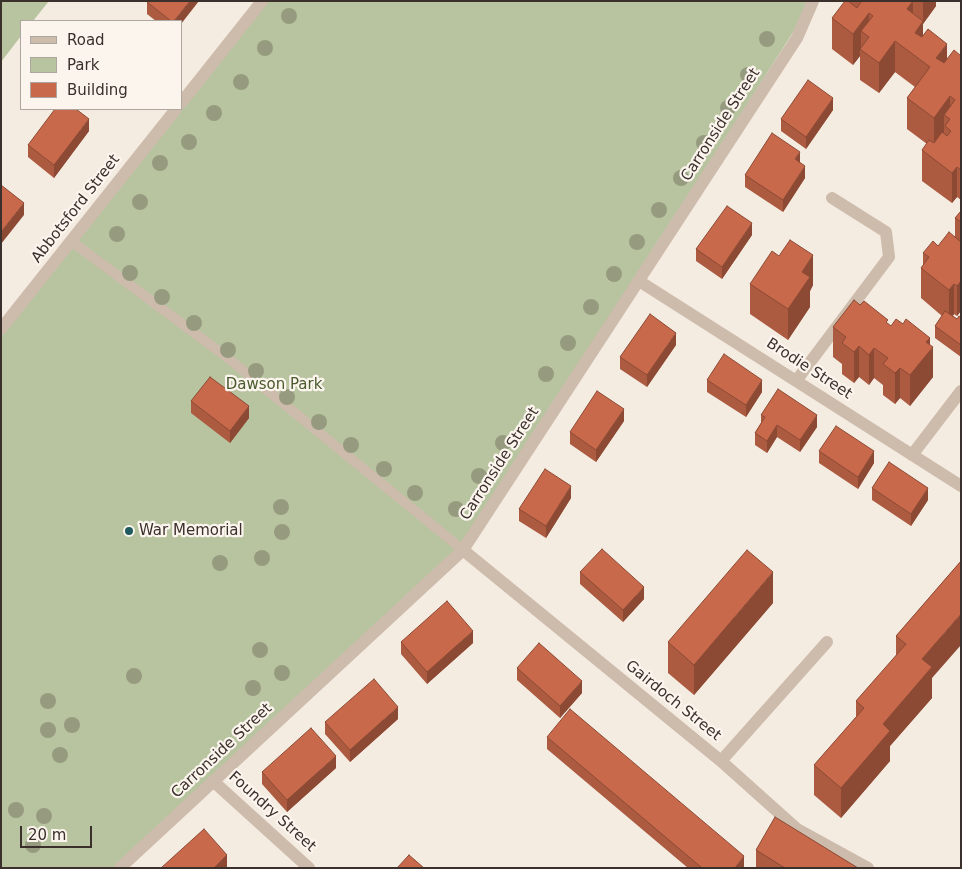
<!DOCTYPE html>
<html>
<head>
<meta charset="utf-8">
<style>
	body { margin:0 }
	#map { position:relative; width:962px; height:869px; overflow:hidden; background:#f4ebe1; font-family:"DejaVu Sans",sans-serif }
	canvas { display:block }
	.frame { position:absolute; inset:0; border:2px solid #3b302b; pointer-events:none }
	.legend { position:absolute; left:20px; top:20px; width:162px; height:90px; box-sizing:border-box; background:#fbf5ee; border:1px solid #aea6a0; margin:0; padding:6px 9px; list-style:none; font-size:15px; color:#3b302b }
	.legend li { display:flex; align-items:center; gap:10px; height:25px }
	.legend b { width:25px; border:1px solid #aea6a0 }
	.scale { position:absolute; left:20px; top:826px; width:72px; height:22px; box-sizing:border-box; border:2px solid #3b302b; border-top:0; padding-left:6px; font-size:15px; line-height:18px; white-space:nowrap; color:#3b302b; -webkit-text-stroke:4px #fbf5ee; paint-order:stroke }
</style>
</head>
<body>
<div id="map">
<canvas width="962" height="869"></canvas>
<div class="frame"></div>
<ul class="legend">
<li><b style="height:6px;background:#cdbbac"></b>Road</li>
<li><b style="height:14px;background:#b8c4a0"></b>Park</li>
<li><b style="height:14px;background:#c8694b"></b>Building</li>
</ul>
<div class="scale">20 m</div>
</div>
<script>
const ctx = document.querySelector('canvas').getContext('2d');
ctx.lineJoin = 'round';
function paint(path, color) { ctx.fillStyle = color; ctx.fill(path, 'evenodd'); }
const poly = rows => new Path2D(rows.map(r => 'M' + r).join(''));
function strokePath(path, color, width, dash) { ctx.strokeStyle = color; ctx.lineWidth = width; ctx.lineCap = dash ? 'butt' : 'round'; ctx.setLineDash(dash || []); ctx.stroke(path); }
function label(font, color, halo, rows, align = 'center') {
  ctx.font = font + ' "DejaVu Sans",sans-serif'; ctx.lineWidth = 4.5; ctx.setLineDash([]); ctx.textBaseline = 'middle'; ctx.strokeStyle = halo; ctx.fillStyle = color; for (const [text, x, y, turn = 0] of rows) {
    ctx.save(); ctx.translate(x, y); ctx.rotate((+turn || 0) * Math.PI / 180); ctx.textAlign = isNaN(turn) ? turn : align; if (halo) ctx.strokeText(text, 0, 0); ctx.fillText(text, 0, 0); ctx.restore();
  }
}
paint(poly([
	[1,1,49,1,33,21,21,21,21,36,1,62],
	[262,1,813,1,463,550,120,868,1,868,1,329]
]), '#b8c4a0');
strokePath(poly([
	[71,241,224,355,463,550]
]), '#cdbbac', 10);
strokePath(poly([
	[181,103,262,1],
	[639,281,961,486],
	[1,329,176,109],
	[796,381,889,257,886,232,832,198],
	[912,455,961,391],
	[463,550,721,761,797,829,868,868],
	[721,761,827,642],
	[213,781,309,868],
	[120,868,463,550,797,38,813,1]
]), '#cdbbac', 12);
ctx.fillStyle = '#969b7f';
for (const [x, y] of [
	[289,16],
	[767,39],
	[265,48],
	[748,75],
	[241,82],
	[728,108],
	[214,113],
	[189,142],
	[704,143],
	[160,163],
	[681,178],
	[140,202],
	[659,210],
	[117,234],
	[637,242],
	[130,273],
	[614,274],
	[162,297],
	[591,307],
	[194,323],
	[568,343],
	[228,350],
	[256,371],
	[546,374],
	[287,397],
	[319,422],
	[503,443],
	[351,445],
	[384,469],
	[479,476],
	[415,493],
	[281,507],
	[456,509],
	[282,532],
	[262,558],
	[220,563],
	[260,650],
	[282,673],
	[134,676],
	[253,688],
	[48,701],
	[72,725],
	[48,730],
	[60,755],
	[16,810],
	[44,816],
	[33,845]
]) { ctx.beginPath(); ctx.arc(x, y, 8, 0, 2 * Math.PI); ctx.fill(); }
paint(poly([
	[850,1,936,1,936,6,923,24,923,35,947,60,961,56,961,200,957,197,952,203,922,181,922,150,927,144,907,129,907,98,915,87,895,72,879,93,860,80,860,56,853,65,832,49,832,18,850,2],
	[147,2,181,21,156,21,147,14],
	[833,110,806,149,781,131,781,119],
	[89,131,54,178,28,157,28,145],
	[745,175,805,178,783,212,745,187],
	[961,211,961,311,957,316,954,314,953,316,957,319,961,317,961,357,935,338,935,326,942,316,921,298,921,268,923,265,923,253,955,237,955,218],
	[752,235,722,279,696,261,696,249],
	[750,284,813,285,810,291,810,307,788,340,750,314],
	[860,305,891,326,930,344,933,377,910,406,900,398,895,404,883,395,883,385,874,378,869,385,859,377,854,383,842,374,842,364,833,357,833,327],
	[676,345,647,387,620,369,620,357],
	[707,380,762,392,746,417,707,392],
	[191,401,249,418,230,443,191,413],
	[761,415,817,427,800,452,777,437,767,453,755,445,755,433,761,423],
	[624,421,596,462,570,444,570,432],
	[819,451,874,463,858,489,819,463],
	[872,488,928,500,911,526,872,500],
	[571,498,546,538,519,521,519,509],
	[961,561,932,678,932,698,890,746,890,761,841,818,814,795,814,765,856,717,856,701,896,656,896,636],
	[580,572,644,599,623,622,580,584],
	[773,603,694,695,668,673,668,642],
	[401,642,473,643,427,684,401,654],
	[517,668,582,693,560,718,517,680],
	[398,719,350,762,325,734,325,722],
	[547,737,744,868,688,868,547,749],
	[336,768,287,812,262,784,262,772],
	[756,850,858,868,756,868]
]), '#ac5a40');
paint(poly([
	[190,1,199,1,181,24,181,21,174,21],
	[904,1,913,1,913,32],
	[923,1,936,1,936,6,923,24,923,52,915,33,923,22],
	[869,13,869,37,861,31,861,50,860,49,860,56,853,65,853,34],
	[895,41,895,72,879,93,879,63],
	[947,44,947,74,936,58],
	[950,96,950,126,950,119,944,115,944,135,934,149,934,118],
	[833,98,833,110,806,149,806,137],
	[89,119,89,131,54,178,54,165],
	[800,152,800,164,795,159],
	[805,166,805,178,783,212,783,200],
	[957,167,957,197,952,203,952,173],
	[24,203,24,215,1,244,1,232],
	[752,223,752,235,722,279,722,267],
	[813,255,813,285,810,291,810,307,788,340,788,309,802,272],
	[961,281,961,311,957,316,957,286],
	[954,284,954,314,949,321,949,290],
	[676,333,676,345,647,387,647,375],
	[930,338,930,351,933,347,933,377,910,406,910,375,926,342],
	[859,346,859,377,854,383,854,352],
	[874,348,874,378,869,385,869,355],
	[900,368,900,398,895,404,895,373],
	[762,380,762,392,746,417,746,405],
	[249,406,249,418,230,443,230,431],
	[624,409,624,421,596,462,596,450],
	[817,415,817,427,800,452,800,440],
	[777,425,777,437,767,453,767,441],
	[874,451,874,463,858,489,858,477],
	[571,486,571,498,546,538,546,526],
	[928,488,928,500,911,526,911,514],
	[773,572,773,603,694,695,694,665],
	[644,587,644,599,623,622,623,610],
	[961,614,961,645,932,678,932,698,890,746,890,761,841,818,841,788,883,724,922,659],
	[473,631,473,643,427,684,427,672],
	[582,681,582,693,560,718,560,706],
	[398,707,398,719,350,762,350,750],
	[336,756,336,768,287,812,287,800],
	[227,855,227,868,214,868],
	[744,856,744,868,735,868]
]), '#8c4a34');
const building = poly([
	[147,1,190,1,174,21,171,21,147,2,147,1],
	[845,1,848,1,857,8,861,2,860,1,913,1,907,9,923,21,915,33,922,37,928,29,947,44,936,58,944,63,954,50,961,56,961,170,957,167,952,173,922,150,929,140,934,143,942,132,947,136,951,131,945,126,950,119,944,115,955,100,950,96,934,118,907,98,930,67,895,41,879,63,860,49,869,37,861,31,873,16,869,13,853,34,832,18,845,1],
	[808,80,833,98,806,137,781,119,808,80],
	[55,109,76,109,89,119,54,165,28,145,55,109],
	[772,133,800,152,795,159,805,166,783,200,745,175,772,133],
	[1,185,24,203,1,232,1,185],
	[727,206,752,223,722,267,696,249,727,206],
	[961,211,961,222,955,218,961,211],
	[949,232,961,242,961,281,957,286,954,284,949,290,921,268,929,257,923,253,933,241,938,246,949,232],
	[790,240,813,255,802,272,810,277,788,309,750,284,772,251,779,256,790,240],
	[854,300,860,305,864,301,888,320,886,322,891,326,896,319,903,324,906,319,930,338,926,342,933,347,910,375,900,368,895,373,883,364,888,358,874,348,869,355,859,346,854,352,842,343,846,337,833,327,854,300],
	[945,311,957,319,959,316,961,317,961,345,935,326,945,311],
	[650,314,676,333,647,375,620,357,650,314],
	[724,354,762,380,746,405,707,380,724,354],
	[210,377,249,406,230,431,191,401,210,377],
	[778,389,817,415,800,440,777,425,767,441,755,433,765,417,761,415,778,389],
	[597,391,624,409,596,450,570,432,597,391],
	[836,426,874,451,858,477,819,451,836,426],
	[889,462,928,488,911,514,872,488,889,462],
	[545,469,571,486,546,526,519,509,545,469],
	[602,549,644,587,623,610,580,572,602,549],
	[747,550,773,572,694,665,668,642,747,550],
	[961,561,961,614,922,659,932,667,883,724,890,731,841,788,814,765,864,708,856,701,906,644,896,636,961,561],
	[447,601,473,631,427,672,401,642,447,601],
	[539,643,582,681,560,706,517,668,539,643],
	[374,679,398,707,350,750,325,722,374,679],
	[570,709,744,856,735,868,702,868,547,737,570,709],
	[311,728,336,756,287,800,262,772,311,728],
	[775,817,858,868,785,868,756,850,775,817],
	[204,829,227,855,214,868,161,868,204,829],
	[409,855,424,868,397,868,409,855]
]);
paint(building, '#c8694b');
strokePath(building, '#8c4a34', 1);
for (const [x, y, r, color] of [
	[129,531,5,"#1f5a5e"]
]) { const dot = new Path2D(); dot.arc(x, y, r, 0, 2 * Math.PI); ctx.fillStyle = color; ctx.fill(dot); strokePath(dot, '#fbf5ee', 2); }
label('15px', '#3b302b', '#fbf5ee', [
	["Carronside Street",721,125,-57],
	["Abbotsford Street",76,209,-52],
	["Brodie Street",809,369,33],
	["Carronside Street",500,464,-57],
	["Gairdoch Street",673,701,39],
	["Carronside Street",222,751,-43],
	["Foundry Street",272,812,42]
]);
label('15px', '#4a5a2e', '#fbf5ee', [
	["Dawson Park",274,385]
]);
label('15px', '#3b302b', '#fbf5ee', [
	["War Memorial",139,531]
], 'left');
</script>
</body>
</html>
